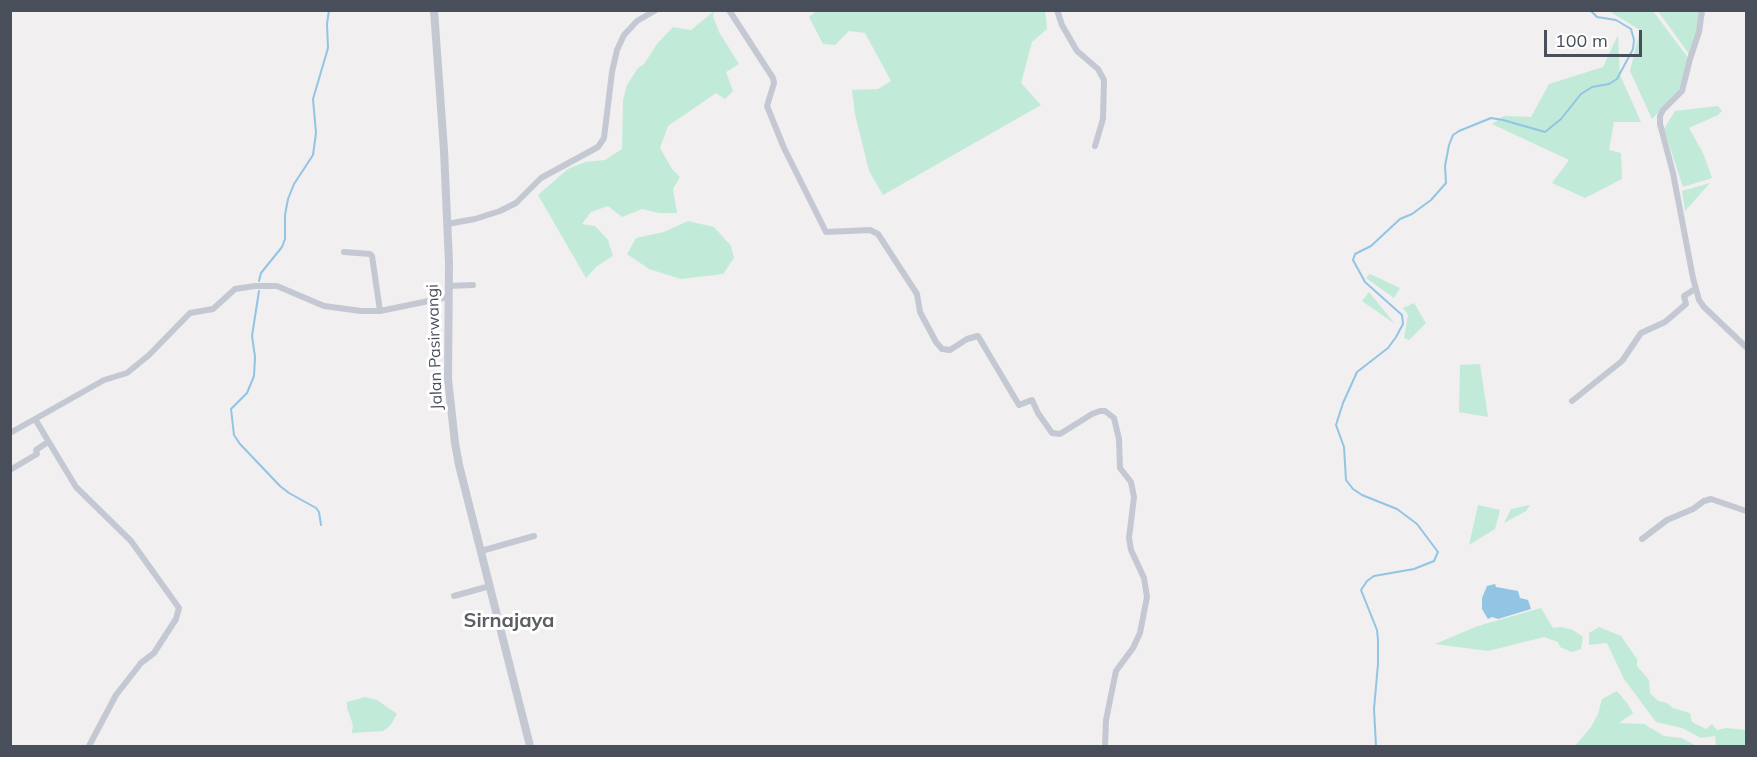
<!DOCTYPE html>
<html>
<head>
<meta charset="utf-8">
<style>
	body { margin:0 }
	#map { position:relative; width:1757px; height:757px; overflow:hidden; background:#f1efef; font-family:Mulish,sans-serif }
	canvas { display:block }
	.frame { position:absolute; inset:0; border:12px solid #484f5a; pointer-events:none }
	.scale { position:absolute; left:1544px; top:30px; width:98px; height:27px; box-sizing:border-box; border:3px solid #484f5a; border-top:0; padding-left:8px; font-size:18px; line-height:21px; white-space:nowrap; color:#484f5a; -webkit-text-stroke:4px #fff; paint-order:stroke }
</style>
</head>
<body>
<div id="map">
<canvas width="1757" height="757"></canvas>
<div class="frame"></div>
<div class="scale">100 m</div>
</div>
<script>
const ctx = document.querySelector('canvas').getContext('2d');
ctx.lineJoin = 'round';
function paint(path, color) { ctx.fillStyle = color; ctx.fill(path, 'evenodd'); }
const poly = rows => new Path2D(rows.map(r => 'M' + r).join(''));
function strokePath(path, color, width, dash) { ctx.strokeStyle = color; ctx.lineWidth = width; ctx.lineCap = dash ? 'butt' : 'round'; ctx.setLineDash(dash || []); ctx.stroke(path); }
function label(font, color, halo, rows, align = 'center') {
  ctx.font = font + ' Mulish,sans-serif'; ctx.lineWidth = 6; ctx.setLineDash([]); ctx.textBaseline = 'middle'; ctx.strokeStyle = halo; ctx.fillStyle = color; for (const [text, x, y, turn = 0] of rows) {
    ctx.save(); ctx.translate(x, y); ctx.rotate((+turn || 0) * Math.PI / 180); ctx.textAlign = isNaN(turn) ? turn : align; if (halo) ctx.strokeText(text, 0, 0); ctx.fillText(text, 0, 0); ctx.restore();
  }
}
paint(poly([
	[818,10,1045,11,1047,29,1032,42,1021,83,1041,105,883,195,869,171,855,114,852,90,878,89,891,81,865,33,849,31,835,45,823,44,809,17],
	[714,11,713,16,719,32,739,64,726,72,733,91,725,99,716,93,668,126,660,148,672,169,680,177,673,189,677,213,659,213,642,209,622,217,608,206,591,212,582,224,595,226,608,240,613,256,597,266,586,278,538,195,568,169,585,162,605,160,622,149,623,100,627,85,638,68,644,64,657,44,673,27,691,30],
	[1609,11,1653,11,1689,59,1678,92,1652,119,1630,71,1640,30],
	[1658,11,1704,11,1705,15,1689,54],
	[1618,35,1620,75,1641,122,1614,122,1609,150,1621,153,1622,179,1585,198,1552,183,1569,160,1492,124,1504,116,1531,117,1549,84,1603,67],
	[1718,106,1722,111,1718,115,1689,128,1703,153,1712,178,1683,187,1664,129,1675,111],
	[1710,183,1685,211,1682,191],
	[688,221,714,227,731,246,734,258,723,274,681,279,649,269,627,254,636,238,664,232],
	[1370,274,1400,288,1394,298,1366,278],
	[1369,292,1395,324,1362,301],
	[1414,303,1426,323,1409,340,1404,338,1408,315,1403,308],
	[1480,364,1488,417,1459,412,1460,365],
	[1478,505,1500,510,1495,529,1469,545],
	[1530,505,1526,511,1504,523,1511,509],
	[1541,608,1553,628,1561,627,1573,630,1583,637,1581,649,1572,652,1560,647,1558,642,1544,637,1488,651,1435,644,1478,626],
	[1599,627,1621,636,1637,659,1637,666,1649,680,1650,693,1658,701,1667,703,1673,708,1690,713,1692,722,1706,729,1712,724,1717,730,1726,728,1746,730,1746,746,1716,746,1715,736,1701,738,1682,728,1656,722,1624,679,1607,643,1589,645,1589,633],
	[1617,691,1627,703,1633,713,1619,723,1644,724,1664,736,1682,738,1696,746,1575,746,1591,727,1598,714,1602,699],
	[365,697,377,700,397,714,390,726,383,731,352,733,353,725,347,708,347,702]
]), '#c1ebd8');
paint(poly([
	[1495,584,1496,587,1518,591,1520,598,1528,600,1531,609,1498,619,1492,617,1488,619,1482,609,1482,598,1487,586]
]), '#92c4e4');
strokePath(poly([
	[259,281,261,273,282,247,285,239,285,215,288,199,294,184,313,155,316,133,313,99,328,48,327,24,329,10],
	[259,291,252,336,255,357,254,376,247,393,231,409,234,435,240,444,280,486,289,493,316,508,319,512,321,525],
	[1376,746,1374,709,1378,664,1378,640,1377,630,1361,590,1367,581,1374,576,1414,569,1434,561,1438,552,1417,524,1397,509,1362,495,1353,489,1346,480,1344,447,1336,425,1343,403,1357,372,1388,348,1396,337,1403,324,1402,315,1365,282,1353,260,1355,254,1371,246,1400,219,1412,214,1431,200,1446,183,1445,166,1449,145,1453,135,1459,131,1491,118,1503,120,1545,132,1561,119,1581,94,1592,87,1609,84,1617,79,1633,49,1634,40,1631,29,1616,20,1597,17,1590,10]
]), '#92c4e4', 2);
strokePath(poly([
	[729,10,773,78,774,83,767,106,784,148,826,232,870,230,878,234,917,294,920,312,936,342,942,349,950,350,967,339,978,336,1019,405,1032,400,1038,413,1052,433,1060,434,1092,414,1100,411,1105,411,1114,418,1119,439,1120,468,1131,482,1134,497,1129,538,1131,550,1144,578,1147,597,1140,633,1133,648,1116,671,1106,720,1105,746],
	[1057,10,1062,25,1077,51,1098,69,1104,80,1103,119,1095,146],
	[1702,10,1699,32,1690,59,1682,91,1663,110,1660,116,1660,124,1673,173,1693,278,1699,300,1704,307,1746,347],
	[447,224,475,219,500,211,516,203,541,178,598,147,604,138,612,72,617,50,624,35,637,21,656,10],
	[344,252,370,254,372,256,380,311],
	[448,286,473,285],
	[1572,401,1622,361,1641,333,1665,322,1686,304,1684,296,1695,289],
	[10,433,35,419],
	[10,470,37,454,36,450,48,442],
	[1642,539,1667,520,1693,509,1704,501,1711,499,1746,511],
	[481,551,534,536],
	[454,596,490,586],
	[89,746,116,695,141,663,154,653,176,619,179,608,131,541,76,487,35,419,104,380,127,373,149,355,190,313,213,309,235,289,255,286,277,286,324,306,361,311,380,311,448,297]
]), '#c3c8d2', 6);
strokePath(poly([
	[434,10,444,150,449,263,448,379,455,443,459,465,530,746]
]), '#c3c8d2', 8);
label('16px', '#484f5a', '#fff', [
	["Jalan Pasirwangi",435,347,-92]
]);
label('bold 20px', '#5c5e63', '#fff', [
	["Sirnajaya",509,621]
]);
</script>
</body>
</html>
